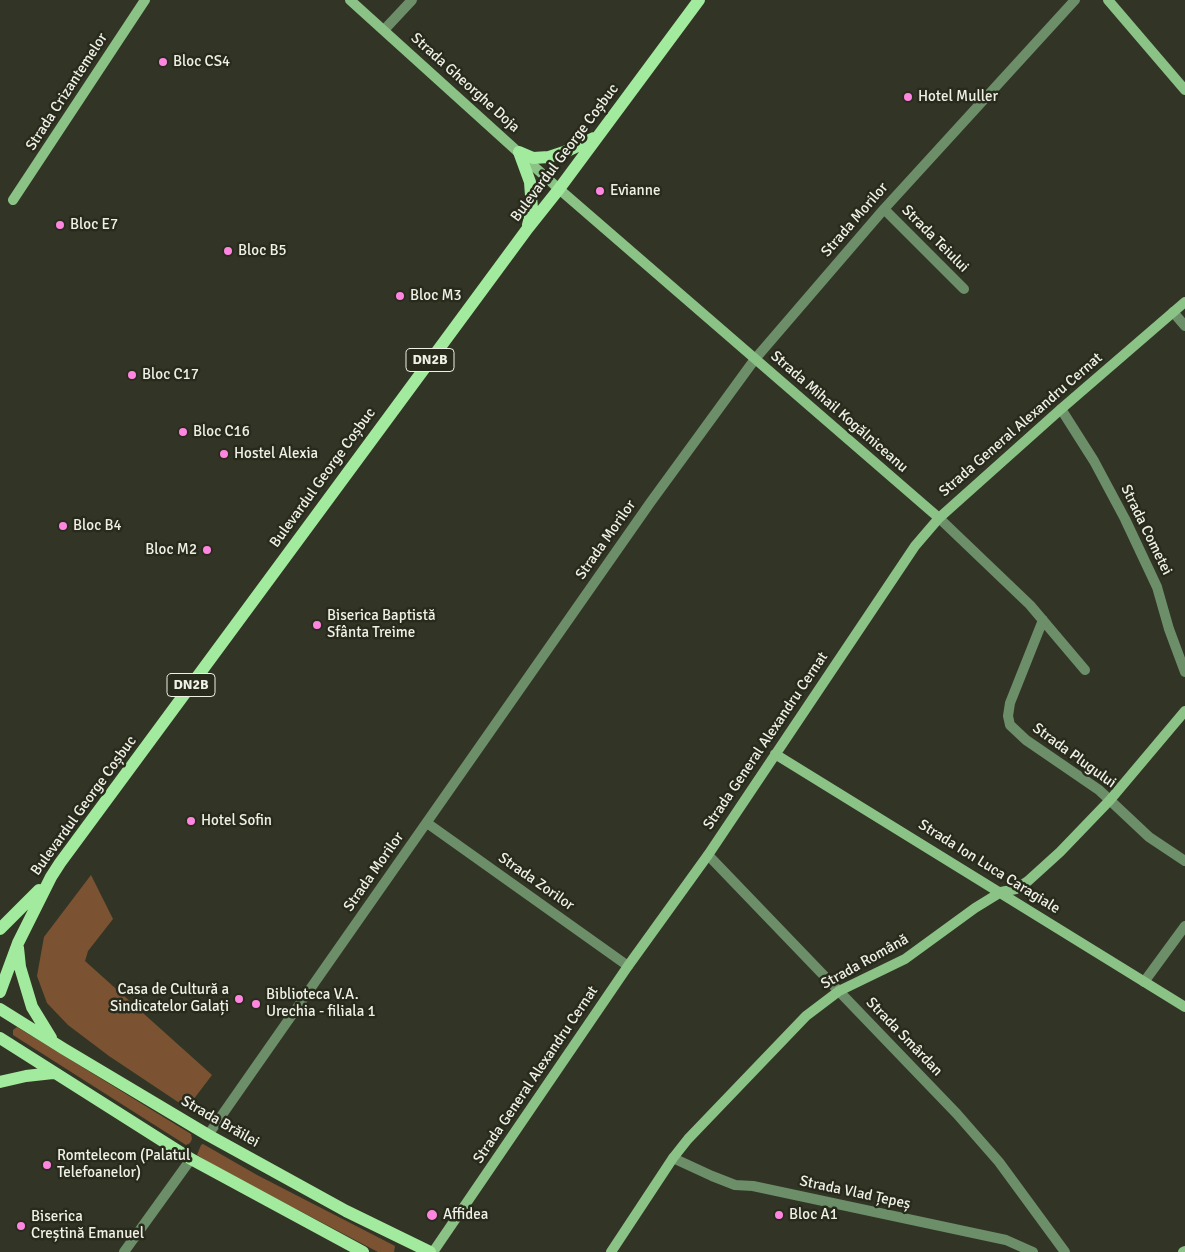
<!DOCTYPE html>
<html>
<head>
<meta charset="utf-8">
<style>
	body { margin:0 }
	canvas { display:block; background:#323525 }
</style>
</head>
<body>
<canvas width="1185" height="1252"></canvas>
<script>
const ctx = document.querySelector('canvas').getContext('2d');
ctx.lineJoin = 'round';
function paint(path, color) { ctx.fillStyle = color; ctx.fill(path, 'evenodd'); }
const poly = rows => new Path2D(rows.map(r => 'M' + r).join(''));
function strokePath(path, color, width, dash) { ctx.strokeStyle = color; ctx.lineWidth = width; ctx.lineCap = dash ? 'butt' : 'round'; ctx.setLineDash(dash || []); ctx.stroke(path); }
function label(font, color, halo, rows, align = 'center') {
  ctx.font = font + ' Signika,sans-serif'; ctx.lineWidth = 5; ctx.setLineDash([]); ctx.textBaseline = 'middle'; ctx.strokeStyle = halo; ctx.fillStyle = color; for (const [text, x, y, turn = 0] of rows) {
    ctx.save(); ctx.translate(x, y); ctx.rotate((+turn || 0) * Math.PI / 180); ctx.textAlign = isNaN(turn) ? turn : align; if (halo) ctx.strokeText(text, 0, 0); ctx.fillText(text, 0, 0); ctx.restore();
  }
}
paint(poly([
	[91,875,113,919,88,951,85,961,212,1075,187,1108,109,1056,68,1025,47,1003,37,976,44,937],
	[17,1027,191,1134,192,1139,190,1143,186,1145,13,1035,13,1030],
	[203,1144,257,1175,395,1246,394,1252,378,1252,220,1169,197,1155,201,1145]
]), '#7b5332');
strokePath(poly([
	[384,30,412,0],
	[884,209,964,289],
	[1173,312,1185,326],
	[1061,409,1094,461,1125,519,1157,587,1169,629,1185,672],
	[939,518,1030,605,1085,670],
	[1043,620,1010,703,1008,716,1010,725,1026,740,1099,790,1149,837,1185,861],
	[427,823,628,966],
	[708,855,957,1114,999,1162,1065,1252],
	[1144,982,1185,926],
	[208,1135,650,503,755,359,884,209,1075,0],
	[673,1158,712,1176,735,1185,753,1186,1006,1240,1033,1252],
	[124,1252,191,1159]
]), '#6c8f69', 10);
strokePath(poly([
	[350,0,559,189,939,518],
	[1108,0,1185,90],
	[13,200,145,0],
	[775,754,1185,1007],
	[433,1252,628,966,708,855,915,546,939,518,1061,409,1185,302],
	[611,1252,673,1158,688,1139,806,1016,839,991,905,959,975,908,1001,892,1016,889,1028,881,1060,852,1110,800,1185,711],
	[1183,1252,1185,1251]
]), '#8bc286', 10);
strokePath(poly([
	[519,152,533,158,549,157,567,151,594,138],
	[519,152,530,182,532,209,528,225],
	[0,929,39,890],
	[18,948,20,967,32,1007,51,1038],
	[0,992,18,943,51,877,60,863,528,228,559,189,699,0],
	[0,1009,64,1049,208,1135,346,1211,430,1252],
	[0,1038,191,1159,363,1252],
	[0,1082,26,1076,53,1073]
]), '#a2ea9d', 12);
for (const [x, y, r, color] of [
	[163,62,5,"#fe86e0"],
	[908,97,5,"#fe86e0"],
	[600,191,5,"#fe86e0"],
	[60,225,5,"#fe86e0"],
	[228,251,5,"#fe86e0"],
	[400,296,5,"#fe86e0"],
	[132,375,5,"#fe86e0"],
	[183,432,5,"#fe86e0"],
	[224,454,5,"#fe86e0"],
	[63,526,5,"#fe86e0"],
	[207,550,5,"#fe86e0"],
	[317,625,5,"#fe86e0"],
	[191,821,5,"#fe86e0"],
	[239,999,5,"#fe86e0"],
	[256,1004,5,"#fe86e0"],
	[47,1165,5,"#fe86e0"],
	[432,1215,6,"#fe86e0"],
	[779,1215,5,"#fe86e0"],
	[21,1226,5,"#fe86e0"]
]) { const dot = new Path2D(); dot.arc(x, y, r, 0, 2 * Math.PI); ctx.fillStyle = color; ctx.fill(dot); strokePath(dot, '#282b1c', 2); }
for (const [x, y, w] of [
	[430,360,48],
	[191,685,48]
]) { const box = new Path2D(); box.roundRect(x - w / 2, y - 11.5, w, 23, 4); ctx.fillStyle = '#282b1c'; ctx.fill(box); strokePath(box, '#eff1e7', 1); }
label('bold 14px', '#eff1e7', null, [
	["DN2B",430,360],
	["DN2B",191,685]
]);
label('15px', '#eff1e7', '#282b1c', [
	["Bloc CS4",173,62],
	["Hotel Muller",918,97],
	["Evianne",610,191],
	["Bloc E7",70,225],
	["Bloc B5",238,251],
	["Bloc M3",410,296],
	["Bloc C17",142,375],
	["Bloc C16",193,432],
	["Hostel Alexia",234,454],
	["Bloc B4",73,526],
	["Bloc M2",197,550,"right"],
	["Biserica Baptistă",327,616],
	["Sfânta Treime",327,633],
	["Hotel Sofin",201,821],
	["Casa de Cultură a",229,990,"right"],
	["Sindicatelor Galați",229,1007,"right"],
	["Biblioteca V.A.",266,995],
	["Urechia - filiala 1",266,1012],
	["Romtelecom (Palatul",57,1156],
	["Telefoanelor)",57,1173],
	["Affidea",443,1215],
	["Bloc A1",789,1215],
	["Biserica",31,1217],
	["Creștină Emanuel",31,1234]
], 'left');
label('15px', '#eff1e7', '#282b1c', [
	["Strada Gheorghe Doja",465,83,42],
	["Strada Crizantemelor",67,92,-57],
	["Bulevardul George Coșbuc",565,153,-53],
	["Strada Morilor",855,220,-49],
	["Strada Teiului",935,239,45],
	["Strada Mihail Kogălniceanu",839,412,41],
	["Strada General Alexandru Cernat",1021,425,-41],
	["Bulevardul George Coșbuc",323,478,-54],
	["Strada Cometei",1146,530,64],
	["Strada Morilor",606,540,-55],
	["Strada General Alexandru Cernat",766,741,-56],
	["Strada Plugului",1074,756,36],
	["Bulevardul George Coșbuc",84,806,-54],
	["Strada Ion Luca Caragiale",989,867,32],
	["Strada Morilor",374,872,-55],
	["Strada Zorilor",536,882,35],
	["Strada Română",865,962,-29],
	["Strada Smârdan",904,1037,46],
	["Strada General Alexandru Cernat",536,1075,-56],
	["Strada Brăilei",220,1122,30],
	["Strada Vlad Țepeș",855,1193,12]
]);
</script>
</body>
</html>
